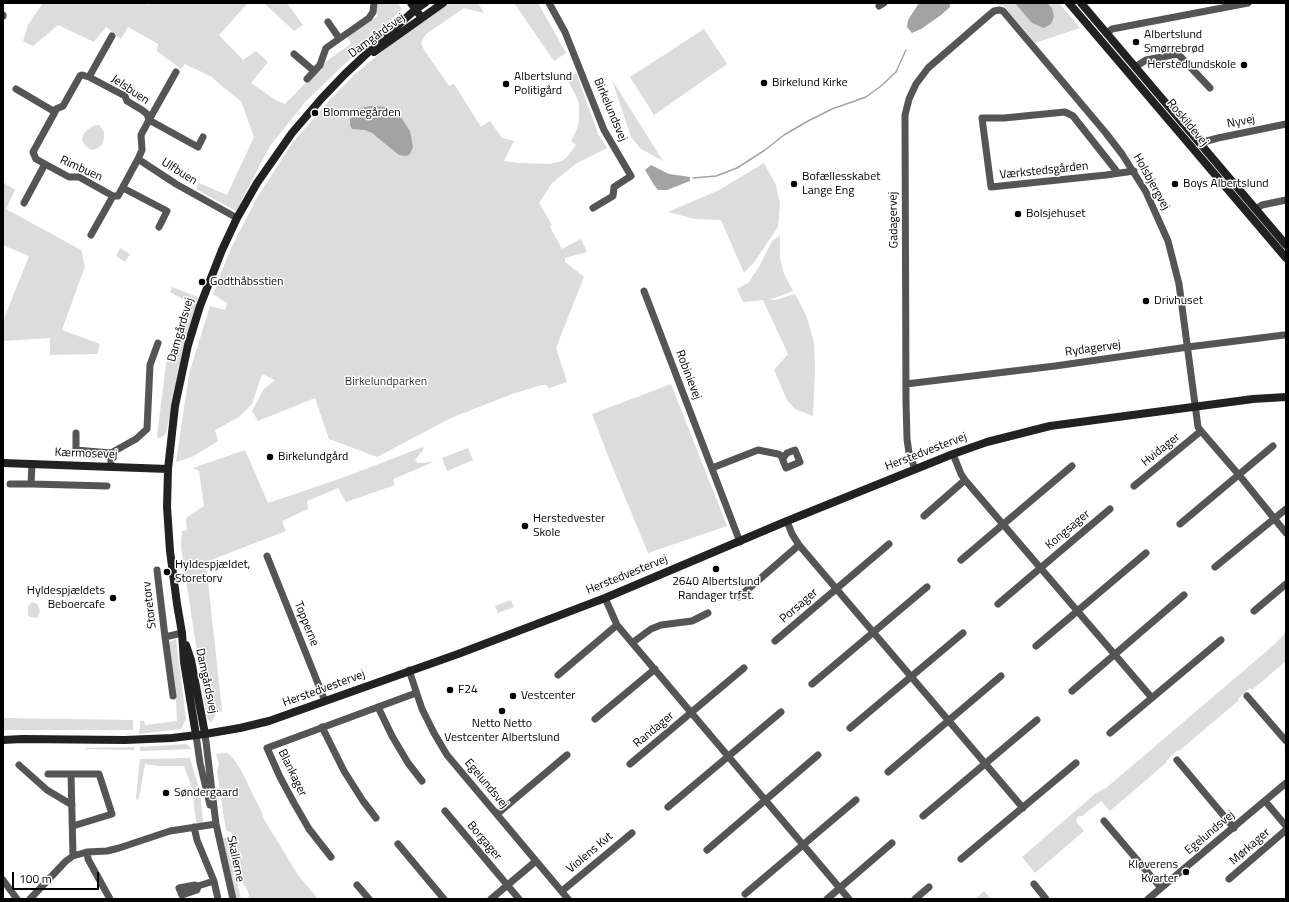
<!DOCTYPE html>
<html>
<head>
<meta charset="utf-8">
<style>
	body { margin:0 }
	#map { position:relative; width:1289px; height:902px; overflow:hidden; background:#fff; font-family:"Titillium Web",sans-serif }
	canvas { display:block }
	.frame { position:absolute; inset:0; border:4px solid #000; pointer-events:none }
	.scale { position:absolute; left:12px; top:872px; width:87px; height:18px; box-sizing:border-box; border:2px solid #000; border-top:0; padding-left:5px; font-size:12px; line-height:14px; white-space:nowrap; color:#000; -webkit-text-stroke:3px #fff; paint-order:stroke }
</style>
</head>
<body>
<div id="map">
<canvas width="1289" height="902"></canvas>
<div class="frame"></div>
<div class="scale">100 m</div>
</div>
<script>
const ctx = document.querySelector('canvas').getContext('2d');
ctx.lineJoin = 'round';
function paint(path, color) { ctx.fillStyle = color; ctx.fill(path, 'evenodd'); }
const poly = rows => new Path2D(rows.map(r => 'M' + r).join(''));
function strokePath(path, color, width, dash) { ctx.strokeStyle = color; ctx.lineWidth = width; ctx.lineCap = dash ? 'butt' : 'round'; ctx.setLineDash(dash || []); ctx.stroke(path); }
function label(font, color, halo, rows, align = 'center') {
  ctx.font = font + ' "Titillium Web",sans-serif'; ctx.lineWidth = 3; ctx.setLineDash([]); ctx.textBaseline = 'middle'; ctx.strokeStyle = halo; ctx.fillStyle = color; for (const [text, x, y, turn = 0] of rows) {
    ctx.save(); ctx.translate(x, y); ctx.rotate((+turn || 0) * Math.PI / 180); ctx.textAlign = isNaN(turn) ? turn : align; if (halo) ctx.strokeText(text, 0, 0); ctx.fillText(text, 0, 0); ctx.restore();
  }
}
paint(poly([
	[43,3,146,3,149,5,151,3,248,3,219,35,243,60,256,51,268,62,251,83,277,101,285,104,328,60,351,44,347,36,378,16,370,3,398,3,402,9,306,101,270,146,236,211,196,189,199,183,227,195,254,137,241,101,224,88,212,77,185,64,181,69,157,51,158,44,128,27,121,39,106,27,94,42,58,25,33,46,23,41,28,25],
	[264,3,287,3,303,25,294,31],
	[449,3,478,3,484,13,464,8,426,34,421,43,424,50,449,86,454,84,481,127,490,121,502,138,514,141,504,161,519,163,550,164,562,161,568,156,576,145,571,141,577,129,579,121,579,104,576,96,568,81,576,72,598,134,607,148,577,163,552,183,539,203,552,225,550,227,562,249,581,239,587,252,565,258,565,262,584,277,556,348,567,382,549,388,546,385,542,385,512,394,451,418,377,457,329,439,315,398,258,421,252,411,264,389,275,380,262,374,252,404,239,417,215,430,218,441,192,457,176,462,189,374,210,306,225,310,227,303,213,294,231,248,258,196,293,142,328,102,354,75,396,40],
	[514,3,538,3,566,53,554,61],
	[996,3,1059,3,1080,28,1035,43,1004,6,998,5],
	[704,29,727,64,654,115,630,77],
	[612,80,663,161,641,149,631,137],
	[99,125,104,132,104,138,102,145,96,149,91,150,84,144,82,141,83,135,87,130,93,126],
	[764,163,776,185,780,204,778,227,755,261,744,273,721,220,695,219,668,212,719,190],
	[3,182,15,190,6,209,81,250,85,266,62,330,100,344,97,354,50,355,50,338,3,341,3,321,29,256,3,245],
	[780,235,780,259,784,274,793,291,775,298,768,299,775,300,795,294,806,315,814,342,815,368,813,416,795,409,787,400,774,370,788,354,763,300,743,302,737,289,749,282,760,265,772,241],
	[120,248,130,254,125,262,116,256],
	[172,287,198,297,183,349,166,434,160,438,158,438,157,436,166,364,186,301,170,292],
	[671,384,727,526,648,553,612,466,592,414],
	[423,447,423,450,415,460,418,463,434,462,393,479,395,485,346,502,338,488,307,501,308,509,282,521,286,531,206,562,222,711,216,714,211,723,207,718,181,547,182,531,187,530,186,518,204,506,199,471,193,468,245,450,268,503,342,478],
	[468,448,473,460,447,471,442,458],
	[511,600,514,607,498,613,495,606],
	[32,602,37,604,40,611,37,618,30,617,28,615,28,606],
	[1286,632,1286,661,1252,690,1250,688,1238,699,1238,701,1179,751,1178,750,1166,761,1167,762,1110,811,1101,801,1082,816,1079,816,1077,818,1076,821,1084,831,1035,873,1022,857,1096,793,1106,788,1275,644],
	[176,639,186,719,181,729,138,734,140,729,140,721,144,721,145,725,177,721,176,701,168,646,170,642],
	[3,718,133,720,133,730,3,730],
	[186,744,192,749,140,751,140,747],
	[134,747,134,750,85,749,85,748],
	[227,753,233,758,241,770,263,815,262,816,298,875,318,899,248,899,249,895,246,887,241,881,231,832,226,831,217,771,219,764,216,754],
	[190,758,200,792,203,822,196,823,192,788,184,766,158,766,145,764,139,798,137,801,136,796,140,759],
	[223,838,227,838,241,899,236,899],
	[984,891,991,899,975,899]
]), '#dcdcdc');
paint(poly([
	[919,3,950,3,950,7,941,15,921,29,912,33,907,27,908,20],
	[1015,3,1047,3,1052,8,1054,16,1051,24,1044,28,1032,23],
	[371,106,386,107,400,116,410,131,413,147,410,154,406,156,399,155,372,133,365,130,352,129,350,125,350,119,361,108],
	[651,165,669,174,690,177,690,181,667,190,658,190,654,185,645,170]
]), '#a3a3a3');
strokePath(poly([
	[693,178,716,176,737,168,765,150,784,135,808,121,832,109,866,97,881,86,896,72,906,50]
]), '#a3a3a3', 1.5);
strokePath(poly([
	[549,3,565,32,604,130,631,176,614,187,613,196,593,208],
	[879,6,884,3],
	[3,15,3,16],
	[328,22,339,38],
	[1107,33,1112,29,1248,3],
	[112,36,89,77,125,96,127,101,142,110,147,114,149,120,176,72],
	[294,54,314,71],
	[1135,67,1146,60,1178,54,1210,88],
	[307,79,320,65,326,48,369,18,373,12,374,3],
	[16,89,55,112,56,109,63,106,80,76,82,75,89,77],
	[1202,145,1207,141,1218,138,1286,124],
	[138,159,176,184,237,218],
	[45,164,69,177,79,177,113,196,91,235],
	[1118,173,1073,116,1065,112,1004,118,982,118,991,187,1106,175,1134,171],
	[123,188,167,211,159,227],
	[113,196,118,196,138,159,142,150,141,135,149,120,198,147,203,137],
	[24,203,45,164,36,159,33,152,55,112],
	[1256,209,1262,205,1286,200],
	[644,291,740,542],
	[906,384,1055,366,1188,347,1284,335],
	[76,433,76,450,111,453],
	[953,454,961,474,965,480,1152,698],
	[32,464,31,484,107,486],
	[111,467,111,453,136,439,147,429,150,365,158,343],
	[712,468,758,450,778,454,784,457,782,458,786,468,800,462,795,450,787,453,784,457],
	[915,469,909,453,907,439,906,402,905,115,909,99,916,84,928,68,988,16,994,11,999,10,1003,11,1105,132,1122,154,1146,192,1168,241,1179,284,1198,427,1201,431,1239,475,1286,533],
	[10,484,31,484],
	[1134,486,1201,431],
	[924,516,965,480],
	[787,521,792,534,799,545,1023,808],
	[1180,524,1273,446],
	[267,556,325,701],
	[961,560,1072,466],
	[1215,567,1286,509],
	[157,570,165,637,182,633],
	[739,597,799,545],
	[605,598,617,625,849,899],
	[998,604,1110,509],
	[1254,611,1286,584],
	[165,637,173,696],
	[775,641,889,544],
	[632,643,651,629,661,625,692,621,708,613],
	[1036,646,1146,553],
	[409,670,422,709,434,733,447,755,568,899],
	[558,675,617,625],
	[812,684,927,587],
	[1072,691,1184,595],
	[1247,696,1286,741],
	[378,707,392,736,408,763,422,781],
	[595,719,655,669],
	[322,727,344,771,363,801,376,818],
	[850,728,963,633],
	[1110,733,1221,640],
	[205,734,216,824,233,899],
	[196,735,200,763,210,805],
	[1177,760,1234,828],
	[630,764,744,668],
	[19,765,47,790,72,805],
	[888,772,1001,676],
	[48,774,99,774,112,814,73,826],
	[71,774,73,856],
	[1265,801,1286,826],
	[668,807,781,712],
	[445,811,519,899],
	[497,814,567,755],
	[923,816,1037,720],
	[1104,821,1161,888],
	[194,827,197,840,214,881,218,899],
	[398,844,444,899],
	[707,850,818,755],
	[87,852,88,859,110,899],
	[331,857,309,829,294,803,280,777,267,748,416,693],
	[961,859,1076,763],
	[1229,879,1286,830],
	[3,880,17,899],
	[1034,884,1046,899],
	[357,885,369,899],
	[198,886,197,890,182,895,179,888,195,885,198,886,214,881],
	[562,891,632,833],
	[745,894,856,800],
	[30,899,66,861,73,856,87,852,107,851,119,848,170,831,216,824],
	[491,899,536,861],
	[827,899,892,843],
	[915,899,929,887],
	[1148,899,1286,783]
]), '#555', 7);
strokePath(poly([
	[411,3,419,14],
	[1069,3,1286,258],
	[1081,3,1286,245],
	[374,52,443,3],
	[3,463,168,469],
	[186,645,191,660,205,734],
	[196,735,184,662,182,633,177,604,170,551,167,507,168,469,175,406,188,345,200,306,222,250,237,218,257,183,292,133,322,98,345,74,379,42,416,9,425,3],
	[3,740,22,739,125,740,172,738,205,734,240,728,269,721,458,654,605,598,787,521,953,454,987,442,1050,426,1253,399,1286,397]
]), '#222', 8);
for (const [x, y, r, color] of [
	[1136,42,4,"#000"],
	[1244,65,4,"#000"],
	[764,83,4,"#000"],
	[506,84,4,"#000"],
	[315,113,4,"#000"],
	[794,184,4,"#000"],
	[1175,184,4,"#000"],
	[1018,214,4,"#000"],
	[202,282,4,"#000"],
	[1146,301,4,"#000"],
	[270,457,4,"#000"],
	[525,526,4,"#000"],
	[716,569,4,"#000"],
	[167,572,4,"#000"],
	[113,598,4,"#000"],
	[450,690,4,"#000"],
	[513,696,4,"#000"],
	[502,711,4,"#000"],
	[166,793,4,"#000"],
	[1186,872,4,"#000"]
]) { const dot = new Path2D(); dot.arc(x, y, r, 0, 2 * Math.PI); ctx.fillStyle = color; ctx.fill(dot); strokePath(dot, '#fff', 1.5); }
label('12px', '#000', '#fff', [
	["Albertslund",1144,35],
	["Smørrebrød",1144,49],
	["Herstedlundskole",1236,65,"right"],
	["Albertslund",514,77],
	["Politigård",514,91],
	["Birkelund Kirke",772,83],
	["Blommegården",323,113],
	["Bofællesskabet",802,177],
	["Lange Eng",802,191],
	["Boys Albertslund",1183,184],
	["Bolsjehuset",1026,214],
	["Godthåbsstien",210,282],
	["Drivhuset",1154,301],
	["Birkelundgård",278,457],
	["Herstedvester",533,519],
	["Skole",533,533],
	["Hyldespjældet,",175,565],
	["Storetorv",175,579],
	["2640 Albertslund",716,582,"center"],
	["Randager trfst.",716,596,"center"],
	["Hyldespjældets",105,591,"right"],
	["Beboercafe",105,605,"right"],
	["F24",458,690],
	["Vestcenter",521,696],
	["Netto Netto",502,724,"center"],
	["Vestcenter Albertslund",502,738,"center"],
	["Søndergaard",174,793],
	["Kløverens",1178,865,"right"],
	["Kvarter",1178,879,"right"]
], 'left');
label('12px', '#000', '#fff', [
	["Damgårdsvej",377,36,-36],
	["Jelsbuen",130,90,34],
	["Birkelundsvej",610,110,67],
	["Nyvej",1241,122,-11],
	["Roskildevej",1187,123,50],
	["Rimbuen",81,169,24],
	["Værkstedsgården",1044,171,-6],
	["Ulfbuen",179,172,32],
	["Holsbjergvej",1151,182,61],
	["Gadagervej",894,220,-91],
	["Damgårdsvej",181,330,-74],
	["Rydagervej",1093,349,-8],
	["Robinievej",688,375,69],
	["Hvidager",1161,450,-39],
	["Herstedvestervej",926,452,-21],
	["Kærmosevej",86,454,2],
	["Kongsager",1068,530,-40],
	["Herstedvestervej",627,575,-22],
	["Storetorv",150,605,-97],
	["Porsager",799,606,-41],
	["Topperne",306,624,68],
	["Damgårdsvej",206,681,78],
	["Herstedvestervej",324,689,-20],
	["Randager",654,730,-40],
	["Blankager",292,773,64],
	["Egelundsvej",486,784,50],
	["Egelundsvej",1210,833,-40],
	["Borgager",484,841,50],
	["Mørkager",1250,847,-41],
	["Violens Kvt",590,853,-40],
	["Skallerne",235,859,78]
]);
label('12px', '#333', '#fff', [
	["Birkelundparken",386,382]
]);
</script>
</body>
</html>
